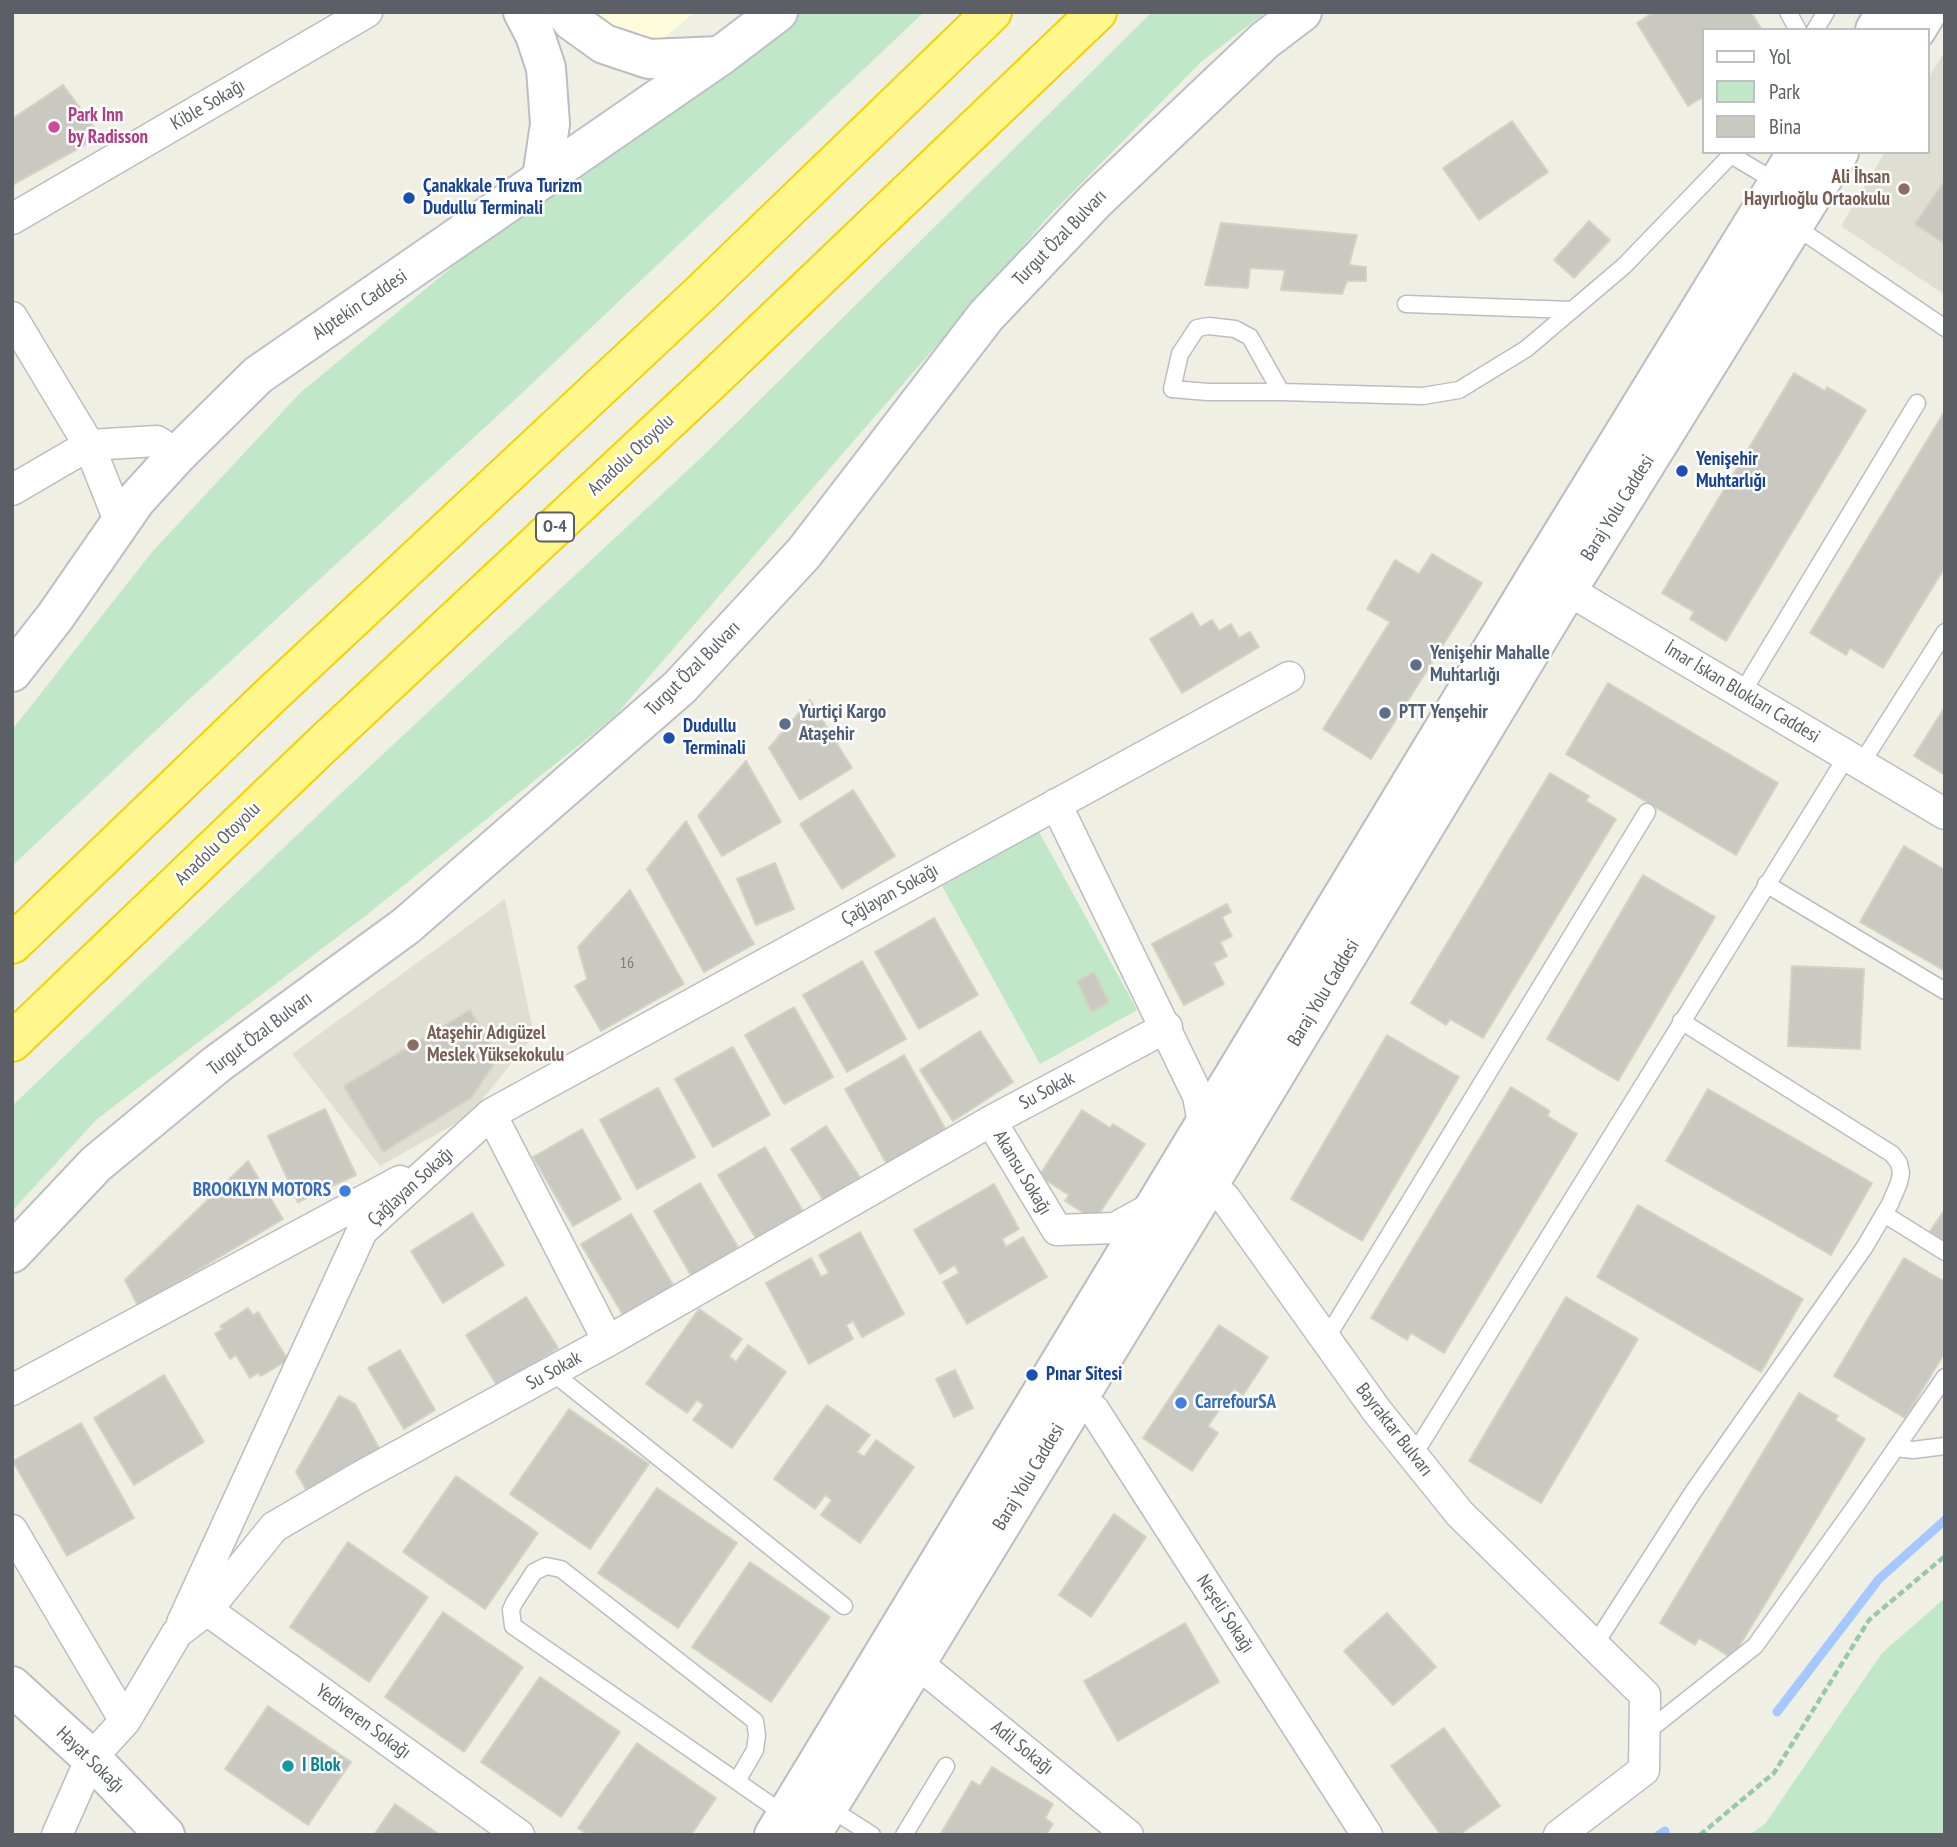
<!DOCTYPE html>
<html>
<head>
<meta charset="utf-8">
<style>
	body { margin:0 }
	#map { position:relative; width:1957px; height:1847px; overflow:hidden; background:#efefe4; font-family:"PT Sans Narrow",sans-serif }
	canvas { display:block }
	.frame { position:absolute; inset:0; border:14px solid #5c5f65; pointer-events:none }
	.legend { position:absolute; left:1702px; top:28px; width:228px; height:126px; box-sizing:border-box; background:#fff; border:2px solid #bebfc1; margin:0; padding:9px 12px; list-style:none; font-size:21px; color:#5c5f65 }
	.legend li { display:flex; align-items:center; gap:14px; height:35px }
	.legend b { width:35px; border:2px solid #bebfc1 }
</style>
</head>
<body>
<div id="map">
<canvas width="1957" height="1847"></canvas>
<div class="frame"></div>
<ul class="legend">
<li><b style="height:9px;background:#fff"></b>Yol</li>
<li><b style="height:19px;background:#c0e7c7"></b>Park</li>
<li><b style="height:19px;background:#cac9c1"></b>Bina</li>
</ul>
</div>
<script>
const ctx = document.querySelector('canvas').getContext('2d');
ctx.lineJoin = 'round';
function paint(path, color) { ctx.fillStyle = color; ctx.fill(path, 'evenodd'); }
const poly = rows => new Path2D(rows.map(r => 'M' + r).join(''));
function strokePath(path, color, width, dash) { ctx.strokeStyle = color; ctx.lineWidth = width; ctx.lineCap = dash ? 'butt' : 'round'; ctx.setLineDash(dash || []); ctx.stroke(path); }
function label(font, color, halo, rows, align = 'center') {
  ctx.font = font + ' "PT Sans Narrow",sans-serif'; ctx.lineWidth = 5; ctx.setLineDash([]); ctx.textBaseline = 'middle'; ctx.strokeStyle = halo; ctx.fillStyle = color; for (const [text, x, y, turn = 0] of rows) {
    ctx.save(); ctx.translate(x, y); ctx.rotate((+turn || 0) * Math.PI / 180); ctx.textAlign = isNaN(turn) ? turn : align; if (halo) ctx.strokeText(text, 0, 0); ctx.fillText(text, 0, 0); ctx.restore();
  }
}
paint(poly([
	[590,12,695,12,658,43,615,30]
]), '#fefcda');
paint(poly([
	[1945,51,1945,295,1841,226,1885,152,1927,152,1927,80],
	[505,899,534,1035,469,1116,380,1166,292,1054]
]), '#dfded2');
paint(poly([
	[795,12,924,12,520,395,185,703,12,866,12,730,152,552,300,393,475,248],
	[1152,12,1266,12,1202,61,1048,217,614,717,369,913,97,1119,12,1211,12,1106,336,798,705,454],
	[1038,830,1137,1010,1040,1064,941,884],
	[1945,1598,1945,1835,1749,1835,1765,1824,1882,1653]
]), '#c0e7c7');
strokePath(poly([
	[1777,1712,1879,1579,1945,1520],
	[1659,1835,1665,1831]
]), '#a4c8ff', 9);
const building = poly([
	[1654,12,1751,12,1762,30,1703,30,1703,97,1688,106,1637,23,1654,12],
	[63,85,101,136,12,185,12,119,63,85],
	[1512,121,1548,172,1479,220,1443,168,1512,121],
	[1945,180,1945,244,1915,224,1945,180],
	[1589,221,1610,240,1574,278,1554,260,1589,221],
	[1221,223,1357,235,1349,265,1366,267,1366,281,1347,281,1342,294,1281,290,1285,270,1250,268,1248,288,1205,285,1221,223],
	[1794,373,1825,391,1827,387,1866,410,1726,641,1690,619,1694,612,1662,593,1794,373],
	[1945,411,1945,567,1883,668,1850,648,1846,655,1810,633,1945,411],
	[1432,554,1482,583,1371,759,1323,729,1390,622,1367,609,1395,560,1419,574,1432,554],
	[1192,613,1200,627,1212,620,1219,631,1231,624,1239,638,1250,632,1259,647,1182,693,1150,639,1192,613],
	[1608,683,1778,783,1736,855,1566,754,1608,683],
	[810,700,852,768,800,800,769,748,810,700],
	[1945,707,1945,775,1914,756,1945,707],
	[746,761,781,822,722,856,698,816,746,761],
	[1550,773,1589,796,1586,801,1616,819,1483,1038,1450,1019,1446,1025,1411,1003,1550,773],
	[853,790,895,856,842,889,800,824,853,790],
	[686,821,754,944,704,972,647,869,686,821],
	[1904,846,1945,870,1945,971,1860,922,1904,846],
	[775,863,794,909,756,925,737,879,775,863],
	[1643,875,1715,917,1618,1081,1547,1039,1643,875],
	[630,890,684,984,601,1031,575,986,587,979,578,947,630,890],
	[1227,904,1231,912,1222,917,1232,936,1220,942,1227,956,1213,963,1224,984,1184,1005,1152,944,1227,904],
	[934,918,978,995,919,1029,875,952,934,918],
	[862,961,906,1039,847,1072,803,995,862,961],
	[1792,966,1864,969,1860,1049,1788,1046,1792,966],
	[1094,972,1109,1003,1091,1012,1077,981,1094,972],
	[794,1007,833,1077,784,1104,745,1035,794,1007],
	[470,1010,498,1058,471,1098,383,1152,344,1086,470,1010],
	[980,1031,1013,1082,953,1121,920,1070,980,1031],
	[1387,1035,1459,1077,1362,1241,1291,1199,1387,1035],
	[733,1047,770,1115,713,1147,675,1079,733,1047],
	[904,1055,947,1132,888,1166,845,1089,904,1055],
	[1511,1087,1550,1111,1547,1116,1577,1134,1444,1353,1411,1333,1407,1340,1371,1318,1511,1087],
	[658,1088,695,1157,637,1189,600,1120,658,1088],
	[1708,1089,1872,1183,1831,1255,1666,1161,1708,1089],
	[325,1109,356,1175,298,1202,268,1136,325,1109],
	[1082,1110,1110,1128,1113,1124,1145,1144,1095,1220,1065,1201,1069,1195,1039,1176,1082,1110],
	[826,1126,863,1182,827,1206,791,1149,826,1126],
	[582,1129,621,1199,573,1226,533,1157,582,1129],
	[765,1147,804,1213,757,1240,718,1175,765,1147],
	[248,1161,283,1219,138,1306,125,1280,248,1161],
	[700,1183,739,1249,692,1277,654,1211,700,1183],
	[994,1184,1019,1229,1002,1239,1006,1247,1023,1237,1047,1277,967,1324,943,1282,959,1273,955,1265,940,1274,914,1230,994,1184],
	[1638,1205,1803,1299,1761,1372,1597,1277,1638,1205],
	[1945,1209,1945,1243,1929,1233,1945,1209],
	[472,1213,504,1265,443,1303,411,1251,472,1213],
	[631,1214,676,1290,626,1320,581,1244,631,1214],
	[860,1232,904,1314,862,1337,853,1321,846,1325,853,1339,809,1364,766,1283,811,1258,821,1277,829,1273,819,1255,860,1232],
	[1904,1258,1945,1282,1945,1352,1905,1418,1834,1376,1904,1258],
	[526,1297,558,1348,498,1387,466,1335,526,1297],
	[1566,1297,1638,1339,1541,1503,1469,1461,1566,1297],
	[248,1308,253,1315,258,1312,288,1360,261,1376,258,1373,250,1378,236,1355,230,1359,215,1334,223,1329,220,1326,248,1308],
	[699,1309,742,1339,729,1356,736,1362,748,1345,786,1372,732,1448,693,1420,704,1405,697,1400,687,1413,646,1384,699,1309],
	[1219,1325,1268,1357,1243,1395,1234,1389,1208,1426,1218,1433,1192,1471,1143,1438,1219,1325],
	[400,1350,435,1410,404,1429,368,1368,400,1350],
	[955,1370,973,1408,954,1417,936,1379,955,1370],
	[164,1375,204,1442,134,1485,94,1418,164,1375],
	[1799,1393,1838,1416,1835,1420,1865,1439,1732,1658,1699,1638,1695,1645,1660,1623,1799,1393],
	[339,1396,355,1404,380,1450,307,1491,296,1472,339,1396],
	[827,1405,870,1435,857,1452,864,1457,876,1440,914,1467,860,1543,821,1515,832,1500,825,1495,815,1509,774,1479,827,1405],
	[569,1409,649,1464,590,1549,510,1494,569,1409],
	[81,1423,134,1518,67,1556,13,1461,81,1423],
	[456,1476,538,1533,485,1609,403,1552,456,1476],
	[657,1488,737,1543,678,1628,598,1573,657,1488],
	[1114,1514,1146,1537,1091,1617,1059,1595,1114,1514],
	[348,1542,428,1597,369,1682,290,1627,348,1542],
	[750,1562,830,1617,771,1702,692,1647,750,1562],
	[443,1612,523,1667,464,1752,385,1697,443,1612],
	[1387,1613,1436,1667,1393,1705,1344,1651,1387,1613],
	[1185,1623,1219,1682,1118,1741,1084,1681,1185,1623],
	[540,1677,620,1732,561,1817,481,1762,540,1677],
	[268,1706,351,1762,308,1825,225,1769,268,1706],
	[1444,1728,1500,1806,1459,1835,1441,1835,1391,1766,1444,1728],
	[637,1743,716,1798,691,1835,588,1835,578,1828,637,1743],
	[992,1767,1053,1804,1045,1818,1053,1824,1046,1835,940,1835,972,1781,980,1786,992,1767],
	[395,1804,440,1835,374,1835,395,1804]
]);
paint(building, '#cac9c1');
strokePath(building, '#d4d2c3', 2);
const service = poly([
	[1788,12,1798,30],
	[1815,30,1826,12],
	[1793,225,1945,328],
	[1406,304,1571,310],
	[1281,392,1250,337,1235,329,1209,326,1197,328,1180,354,1172,389,1208,392,1281,392,1423,396,1459,390,1526,349,1624,266,1731,155,1778,183],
	[1742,693,1917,403],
	[1861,764,1945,632],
	[1766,884,1945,991],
	[1884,1214,1945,1252],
	[1326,1339,1647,812],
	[552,1372,844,1606],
	[1896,1448,1913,1450,1945,1446],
	[1413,1456,1847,756],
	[1594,1646,1693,1492,1864,1248,1890,1204,1899,1183,1901,1173,1899,1163,1892,1154,1681,1021],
	[1644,1734,1755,1646,1857,1504,1945,1377],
	[737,1781,755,1750,757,1735,755,1721,561,1569,546,1566,534,1572,514,1603,511,1610,513,1626,768,1803,786,1815],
	[828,1807,872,1835],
	[904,1835,946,1766]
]);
const minor = poly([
	[12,219,367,12],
	[12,317,89,445,120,523],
	[12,490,89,445,157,441,177,455],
	[1551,580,1945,814],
	[1056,804,1198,1096,1204,1128,1209,1184,1225,1198,1377,1411,1460,1514,1645,1695,1644,1770,1559,1835],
	[991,1121,1057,1230,1115,1228,1157,1205],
	[608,1341,491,1114,1289,677],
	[12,1390,400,1181],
	[1077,1399,1094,1410,1367,1835],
	[12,1530,125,1721],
	[207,1610,519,1835],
	[182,1623,362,1231,491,1114],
	[916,1662,1128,1835],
	[57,1835,91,1758,125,1721,177,1633,207,1610,274,1527,358,1478,608,1341,991,1121,1167,1027]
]);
const tertiary = poly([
	[523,12,535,35,546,68,550,124,542,178],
	[565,12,572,21,604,44,649,59,720,56],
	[1875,30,1886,12],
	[1916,30,1927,12],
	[12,1686,91,1758,165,1835],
	[774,1835,1539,572,1797,152],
	[811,1835,1209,1184,1568,589,1839,152]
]);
const secondary = poly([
	[12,672,55,617,136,500,177,455,258,375,720,56,778,12],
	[12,1253,96,1164,217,1064,406,926,680,687,804,553,986,316,1096,200,1265,40,1302,12]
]);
const motorway = poly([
	[12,944,270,696,699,295,992,12],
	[12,1042,323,744,711,381,1097,12]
]);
strokePath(service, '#bcbdc3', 19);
strokePath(minor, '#bcbdc3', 33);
strokePath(tertiary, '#bcbdc3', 42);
strokePath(secondary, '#bdbfc6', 42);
strokePath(motorway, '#f3d200', 42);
strokePath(poly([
	[1700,1835,1774,1773,1869,1620,1945,1556]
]), '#99c8af', 4.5, [7, 3.5]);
strokePath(service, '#fff', 16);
strokePath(minor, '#fff', 30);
strokePath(tertiary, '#fff', 38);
strokePath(secondary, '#fff', 38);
strokePath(motorway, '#fff68c', 38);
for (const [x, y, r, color] of [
	[54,127,7,"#d1479c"],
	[1904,189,7,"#8d6e63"],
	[409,198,7,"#1a4fb4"],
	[1682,471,7,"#1a4fb4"],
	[1416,665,7,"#5c6f8a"],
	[1385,713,7,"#5c6f8a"],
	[785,724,7,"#5c6f8a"],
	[669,738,7,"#1a4fb4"],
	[413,1045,7,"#8d6e63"],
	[345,1191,7,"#3f7fe0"],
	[1032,1375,7,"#1a4fb4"],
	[1181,1403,7,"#3f7fe0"],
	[288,1766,7,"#0f9aa8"]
]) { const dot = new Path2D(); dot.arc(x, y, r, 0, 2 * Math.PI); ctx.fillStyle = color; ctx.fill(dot); strokePath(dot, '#fff', 2.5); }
label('16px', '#787a7c', null, [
	["16",627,963]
]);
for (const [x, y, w] of [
	[555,527,38]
]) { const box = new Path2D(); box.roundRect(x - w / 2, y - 14.5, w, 29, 5); ctx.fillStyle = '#fff'; ctx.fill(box); strokePath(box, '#5c5f65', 2); }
label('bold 18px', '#5c5f65', null, [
	["O-4",555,527]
]);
label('19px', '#5c5f65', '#fff', [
	["Kible Sokağı",208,105,-30],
	["Turgut Özal Bulvarı",1060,238,-46],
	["Alptekin Caddesi",360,305,-34],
	["Anadolu Otoyolu",631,455,-43],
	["Baraj Yolu Caddesi",1618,508,-58],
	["Turgut Özal Bulvarı",693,669,-45],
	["İmar İskan Blokları Caddesi",1742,693,31],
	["Anadolu Otoyolu",218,844,-44],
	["Çağlayan Sokağı",890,895,-29],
	["Baraj Yolu Caddesi",1324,993,-59],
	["Turgut Özal Bulvarı",260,1034,-37],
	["Su Sokak",1047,1091,-28],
	["Akansu Sokağı",1022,1173,59],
	["Çağlayan Sokağı",411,1187,-42],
	["Su Sokak",554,1371,-29],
	["Bayraktar Bulvarı",1394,1430,52],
	["Baraj Yolu Caddesi",1029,1477,-59],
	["Neşeli Sokağı",1225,1614,57],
	["Yediveren Sokağı",363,1722,36],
	["Adil Sokağı",1022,1748,39],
	["Hayat Sokağı",90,1760,44]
]);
label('bold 19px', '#b23c85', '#fff', [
	["Park Inn",68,116],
	["by Radisson",68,138]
], 'left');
label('bold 19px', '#785e54', '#fff', [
	["Ali İhsan",1890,178],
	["Hayırlıoğlu Ortaokulu",1890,200],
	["Ataşehir Adıgüzel",427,1034,"left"],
	["Meslek Yüksekokulu",427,1056,"left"]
], 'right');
label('bold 19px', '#164399', '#fff', [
	["Çanakkale Truva Turizm",423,187],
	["Dudullu Terminali",423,209],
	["Yenişehir",1696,460],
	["Muhtarlığı",1696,482],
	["Dudullu",683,727],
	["Terminali",683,749],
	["Pınar Sitesi",1046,1375]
], 'left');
label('bold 19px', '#4e5e75', '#fff', [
	["Yenişehir Mahalle",1430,654],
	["Muhtarlığı",1430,676],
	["Yurtiçi Kargo",799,713],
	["Ataşehir",799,735],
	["PTT Yenşehir",1399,713]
], 'left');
label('bold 19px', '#366cbe', '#fff', [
	["BROOKLYN MOTORS",331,1191],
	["CarrefourSA",1195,1403,"left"]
], 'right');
label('bold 19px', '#0d838f', '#fff', [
	["I Blok",302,1766]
], 'left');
</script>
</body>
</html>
